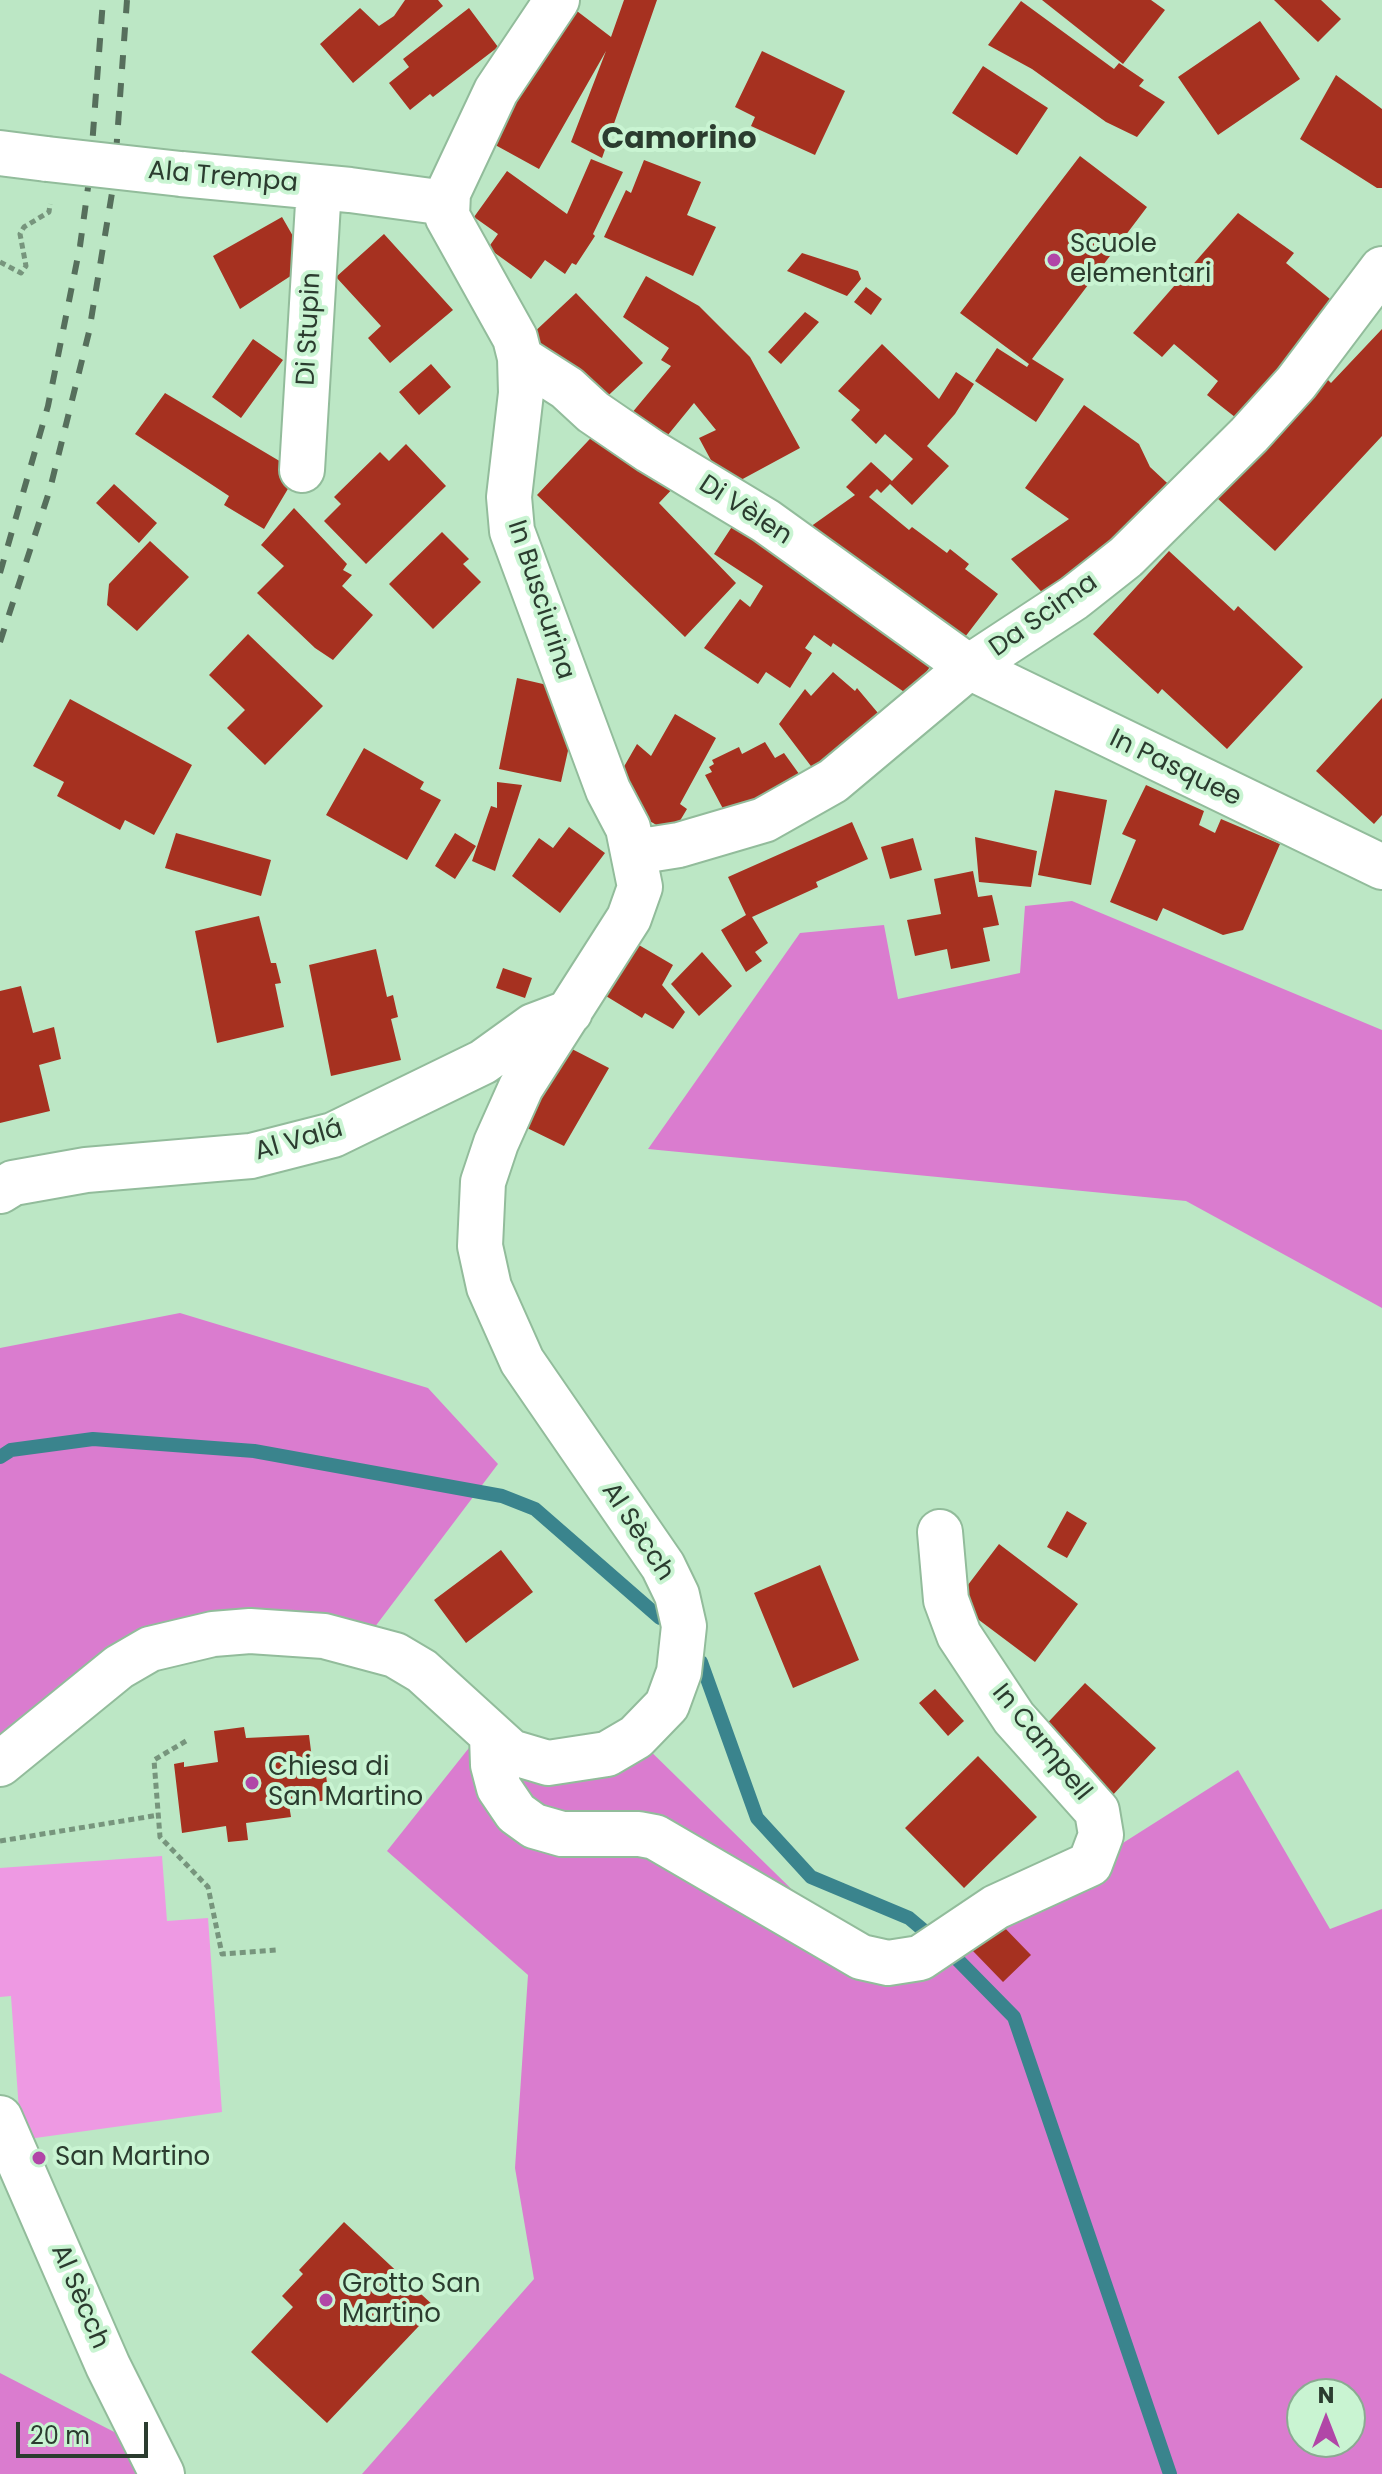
<!DOCTYPE html>
<html>
<head>
<meta charset="utf-8">
<style>
	body { margin:0 }
	#map { position:relative; width:1382px; height:2474px; overflow:hidden; background:#bce7c5; font-family:Poppins,sans-serif }
	canvas { display:block }
	.north { position:absolute; left:1286px; top:2378px; width:80px; height:80px; box-sizing:border-box; background:#c9f4d2; border:2px solid #8aaa91; border-radius:50%; rotate:0deg; font-size:22px; font-weight:700; line-height:32px; text-align:center; color:#2b3c2f }
	.north::after { content:''; display:block; margin:auto; width:28px; height:36px; background:#b146a7; clip-path:polygon(50% 0,100% 100%,50% 72%,0 100%) }
	.scale { position:absolute; left:16px; top:2422px; width:132px; height:36px; box-sizing:border-box; border:4px solid #2b3c2f; border-top:0; padding-left:10px; font-size:24px; line-height:28px; white-space:nowrap; color:#2b3c2f; -webkit-text-stroke:6px #c9f4d2; paint-order:stroke }
</style>
</head>
<body>
<div id="map">
<canvas width="1382" height="2474"></canvas>
<div class="north">N</div>
<div class="scale">20 m</div>
</div>
<script>
const ctx = document.querySelector('canvas').getContext('2d');
ctx.lineJoin = 'round';
function paint(path, color) { ctx.fillStyle = color; ctx.fill(path, 'evenodd'); }
const poly = rows => new Path2D(rows.map(r => 'M' + r).join(''));
function strokePath(path, color, width, dash) { ctx.strokeStyle = color; ctx.lineWidth = width; ctx.lineCap = dash ? 'butt' : 'round'; ctx.setLineDash(dash || []); ctx.stroke(path); }
function label(font, color, halo, rows, align = 'center') {
  ctx.font = font + ' Poppins,sans-serif'; ctx.lineWidth = 8; ctx.setLineDash([]); ctx.textBaseline = 'middle'; ctx.strokeStyle = halo; ctx.fillStyle = color; for (const [text, x, y, turn = 0] of rows) {
    ctx.save(); ctx.translate(x, y); ctx.rotate((+turn || 0) * Math.PI / 180); ctx.textAlign = isNaN(turn) ? turn : align; if (halo) ctx.strokeText(text, 0, 0); ctx.fillText(text, 0, 0); ctx.restore();
  }
}
paint(poly([
	[162,1856,167,1921,208,1918,222,2112,21,2140,11,1996,0,1997,0,1868]
]), '#ee99e3');
paint(poly([
	[1072,901,1382,1030,1382,1308,1186,1201,648,1149,800,933,884,925,898,999,1020,973,1025,906],
	[180,1313,428,1388,498,1464,362,1644,213,1634,0,1764,0,1348],
	[484,1729,511,1752,636,1737,861,1957,1074,1874,1238,1770,1330,1929,1382,1909,1382,2474,362,2474,534,2279,515,2168,528,1975,387,1851],
	[1302,2394,1350,2394,1350,2442,1302,2442],
	[0,2373,151,2451,160,2474,0,2474]
]), '#da7ccf');
strokePath(poly([
	[0,1457,11,1450,93,1439,254,1451,502,1496,535,1509,660,1618],
	[701,1662,757,1818,811,1877,909,1918,954,1956,1014,2017,1170,2474]
]), '#3a848d', 14);
paint(poly([
	[405,0,438,0,443,6,353,83,320,44,360,8,379,26,394,16],
	[624,0,657,0,602,158,571,142,606,51,539,169,488,141,573,8,611,37],
	[1042,0,1151,0,1165,10,1123,64],
	[1274,0,1321,0,1341,19,1318,42],
	[1021,1,1114,69,1119,63,1144,80,1139,86,1165,102,1137,137,1106,122,1032,69,988,45],
	[469,8,498,47,433,97,430,94,410,110,389,83,409,67,403,59],
	[1260,21,1300,79,1218,135,1178,77],
	[762,51,845,91,815,155,751,126,755,117,735,107],
	[983,66,1048,108,1017,155,952,113],
	[1336,75,1382,109,1382,188,1377,188,1300,139],
	[1080,156,1147,207,1032,359,1064,379,1036,422,975,381,997,348,1027,367,1029,364,960,313],
	[591,159,623,172,593,234,595,236,576,265,572,263,565,274,545,260,531,279,488,248,498,234,474,217,507,171,567,214],
	[644,160,701,182,687,215,716,227,693,276,604,237,626,190,631,193],
	[1238,213,1294,253,1286,263,1341,308,1240,421,1207,395,1218,381,1174,344,1162,357,1133,333],
	[282,217,309,264,240,309,213,256],
	[384,234,453,310,390,363,368,338,381,326,336,277],
	[802,253,858,271,861,279,847,296,787,271],
	[646,276,699,306,750,357,800,448,726,488,699,438,716,430,694,403,663,441,631,414,671,366,661,360,669,348,623,317],
	[866,287,882,299,871,315,854,302],
	[576,293,643,363,597,406,530,336],
	[805,312,819,322,781,364,768,352],
	[1382,329,1382,436,1275,551,1216,497,1327,379,1331,383],
	[253,339,283,360,241,418,212,397],
	[882,344,939,399,956,372,974,384,955,414,927,446,949,466,912,505,890,484,881,493,877,489,869,497,909,530,912,527,947,553,950,549,969,564,965,569,998,594,955,650,810,527,855,495,846,487,871,462,892,481,913,459,885,434,876,444,851,420,860,410,838,391],
	[431,364,451,387,419,415,399,392],
	[165,393,298,472,264,529,224,505,229,496,135,434],
	[1084,405,1139,444,1150,467,1180,495,1051,602,1011,559,1069,519,1025,488],
	[604,424,677,484,659,503,736,583,685,637,537,495],
	[406,444,446,486,366,564,324,521,341,504,334,497,380,452,389,461],
	[114,484,157,523,139,543,96,503],
	[294,508,347,564,343,570,352,575,342,586,373,615,333,660,315,648,257,593,284,566,261,545],
	[737,519,938,655,910,696,833,643,831,647,814,635,805,648,812,653,790,688,766,672,758,684,704,648,740,599,750,607,763,586,714,554],
	[442,532,469,559,463,564,481,582,433,629,389,584],
	[150,541,189,577,137,631,107,605,109,584],
	[1169,551,1234,611,1238,606,1303,667,1227,749,1162,689,1158,694,1093,634],
	[248,634,323,706,265,765,227,728,245,710,209,675],
	[833,672,855,691,857,688,883,719,820,778,779,724,805,689,811,696],
	[517,678,556,687,574,724,561,782,499,769],
	[1382,698,1382,815,1374,824,1316,771],
	[70,699,192,765,154,835,125,820,120,830,57,796,64,782,33,766],
	[675,714,716,738,680,804,687,809,672,834,622,805,618,777,637,744,651,756],
	[765,742,775,758,784,753,807,785,729,820,705,775,712,772,709,767,714,764,712,760,739,747,742,754],
	[364,748,424,782,420,789,441,800,407,860,326,815],
	[497,782,522,785,495,871,472,861,491,806,497,808],
	[1146,785,1204,811,1199,825,1215,833,1221,819,1280,844,1243,930,1223,935,1163,908,1157,921,1110,902,1136,840,1122,834],
	[1055,790,1107,800,1091,885,1038,875],
	[852,822,868,859,816,882,818,887,752,917,768,943,755,952,762,961,746,972,721,930,746,915,728,877],
	[569,827,605,853,560,913,512,876,539,838,553,848],
	[176,833,271,860,261,896,165,868],
	[455,833,476,846,455,879,435,866],
	[975,837,1037,851,1031,887,979,882],
	[913,838,922,870,890,879,881,847],
	[973,871,978,897,992,895,999,925,983,928,990,961,951,969,947,949,915,956,907,920,941,914,934,879],
	[259,916,271,963,276,963,281,983,275,984,284,1027,217,1043,195,931],
	[632,941,673,965,662,985,685,1012,673,1029,645,1013,642,1018,601,993],
	[376,949,387,997,393,995,398,1017,391,1019,401,1060,331,1076,309,965],
	[702,952,732,986,699,1016,671,984],
	[503,968,532,978,525,998,496,988],
	[21,986,33,1033,54,1027,61,1059,39,1065,50,1111,0,1123,0,991],
	[570,1048,609,1068,564,1146,525,1127],
	[1067,1511,1087,1523,1067,1558,1047,1547],
	[999,1544,1078,1604,1035,1662,955,1602],
	[501,1550,533,1592,466,1643,434,1600],
	[820,1565,859,1660,793,1688,754,1593],
	[1085,1683,1156,1748,1111,1797,1039,1732],
	[935,1689,964,1721,948,1736,919,1703],
	[244,1727,246,1738,309,1735,312,1759,324,1758,329,1800,289,1805,291,1817,246,1823,248,1840,228,1842,226,1826,182,1833,174,1764,184,1762,184,1767,218,1762,214,1731],
	[978,1756,1037,1817,964,1888,905,1828],
	[1000,1923,1031,1955,1003,1982,972,1950],
	[344,2222,436,2308,327,2423,251,2352,293,2307,282,2296,303,2274,299,2270]
]), '#a63120');
const minor = poly([
	[0,153,47,159],
	[181,174,350,190,446,203],
	[520,358,567,388,593,412,650,451,766,521,969,667,1382,867],
	[302,470,319,187],
	[635,852,679,845,764,820,833,781,969,667,1074,598,1126,557,1249,435,1296,383,1382,269],
	[0,1191,13,1183,86,1170,251,1156,333,1135,483,1062,533,1026,570,1012],
	[492,1736,493,1765,499,1788,516,1813,534,1826,562,1834,639,1834,655,1837,861,1957,888,1963,920,1958,996,1907,1090,1864,1101,1835,1097,1811,1014,1718,959,1635,946,1600,940,1532],
	[0,1764,119,1667,150,1649,213,1634,250,1631,324,1636,395,1655,422,1671,511,1752,548,1763,607,1754,636,1737,667,1705,679,1672,684,1626,677,1595,663,1566,522,1361,489,1287,480,1246,483,1182,496,1143,521,1087,629,918,640,887,628,828,608,790,512,531,509,497,521,393,520,358,515,338,447,216,448,193,496,91,557,0],
	[0,2118,108,2366,162,2474]
]);
strokePath(minor, '#92bc9b', 48);
strokePath(poly([
	[0,262,21,273,26,266,20,234,24,227,49,212,50,204],
	[186,1741,154,1760,160,1837,208,1887,222,1954,277,1950],
	[0,1841,159,1815]
]), '#77957d', 5, [6, 4]);
strokePath(minor, '#fff', 44);
strokePath(poly([
	[0,573,48,406,80,246,90,173,103,0],
	[0,642,50,489,89,332,114,181,127,0]
]), '#566f5c', 6, [14, 14]);
const minorBridge = poly([
	[47,159,181,174]
]);
strokePath(minorBridge, '#92bc9b', 48, []);
strokePath(minorBridge, '#fff', 44);
for (const [x, y, r, color] of [
	[1054,260,8,"#b146a7"],
	[252,1783,8,"#b146a7"],
	[39,2158,8,"#b146a7"],
	[326,2300,8,"#b146a7"]
]) { const dot = new Path2D(); dot.arc(x, y, r, 0, 2 * Math.PI); ctx.fillStyle = color; ctx.fill(dot); strokePath(dot, '#c9f4d2', 3); }
label('26px', '#2b3c2f', '#c9f4d2', [
	["Ala Trempa",223,178,5],
	["Di Stupin",310,329,-87],
	["Di Vèlen",745,511,33],
	["In Busciurina",540,600,72],
	["Da Scima",1044,616,-35],
	["In Pasquee",1175,769,26],
	["Al Valá",299,1141,-16],
	["Al Sècch",637,1532,57],
	["In Campell",1041,1743,51],
	["Al Sècch",79,2297,67]
]);
label('26px', '#2b3c2f', '#c9f4d2', [
	["Scuole",1070,245],
	["elementari",1070,275],
	["Chiesa di",268,1768],
	["San Martino",268,1798],
	["San Martino",55,2158],
	["Grotto San",342,2285],
	["Martino",342,2315]
], 'left');
label('bold 30px', '#2b3c2f', '#c9f4d2', [
	["Camorino",679,140]
]);
</script>
</body>
</html>
